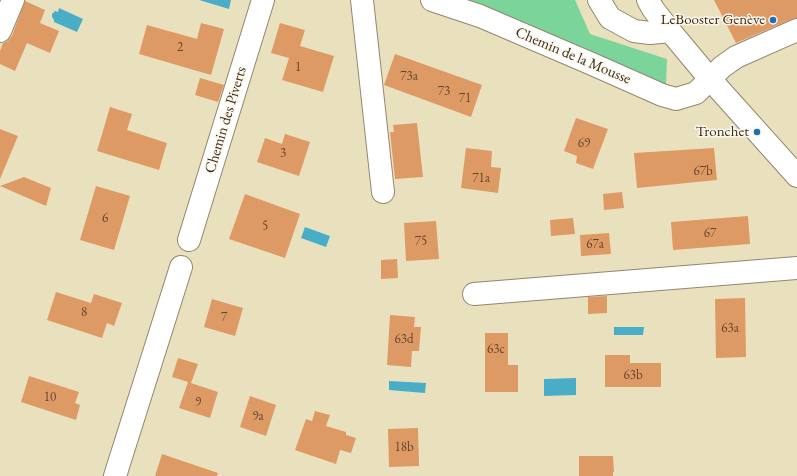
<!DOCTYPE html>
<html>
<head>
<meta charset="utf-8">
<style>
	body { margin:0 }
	canvas { display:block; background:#e9e1bd }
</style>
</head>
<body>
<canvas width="797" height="476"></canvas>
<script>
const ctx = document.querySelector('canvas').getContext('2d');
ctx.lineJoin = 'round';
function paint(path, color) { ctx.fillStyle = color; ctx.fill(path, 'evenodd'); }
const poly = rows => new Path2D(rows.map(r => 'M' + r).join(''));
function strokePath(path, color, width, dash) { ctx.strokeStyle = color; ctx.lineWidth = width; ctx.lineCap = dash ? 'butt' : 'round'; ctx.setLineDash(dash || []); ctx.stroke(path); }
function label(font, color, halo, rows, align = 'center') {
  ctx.font = font + ' "EB Garamond",serif'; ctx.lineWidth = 3; ctx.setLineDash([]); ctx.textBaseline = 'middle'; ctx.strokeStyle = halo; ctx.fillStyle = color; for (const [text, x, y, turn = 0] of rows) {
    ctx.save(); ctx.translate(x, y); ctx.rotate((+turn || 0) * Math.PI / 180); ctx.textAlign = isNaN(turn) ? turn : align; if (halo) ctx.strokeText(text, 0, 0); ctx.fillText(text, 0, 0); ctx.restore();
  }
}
paint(poly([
	[447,0,575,0,590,34,667,59,666,87]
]), '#7bd59b');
paint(poly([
	[199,0,231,0,229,9],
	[59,8,83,19,77,32,54,22,54,20,52,17,52,14,55,11,58,12],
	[305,227,330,236,326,247,301,238],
	[614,327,644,327,643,335,614,335],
	[576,378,576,395,544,396,544,379],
	[389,381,426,383,425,393,389,390]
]), '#49adc8');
paint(poly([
	[714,0,797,0,797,18,792,19,736,43],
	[25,1,45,10,40,23,59,31,50,53,27,43,15,71,0,64,0,51,3,43,8,41,12,36],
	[201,23,224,29,211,75,139,54,147,25,197,39],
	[280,23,305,30,300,46,334,56,323,92,282,80,289,58,271,53],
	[395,54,482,85,471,117,384,85],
	[200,78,224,85,218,102,195,95],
	[110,107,132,114,127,130,167,143,159,170,97,151],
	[576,118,608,129,593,169,576,163,577,156,564,151],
	[417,123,423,177,395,179,390,132,394,132,393,125],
	[0,129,18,136,0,179],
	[285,134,310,142,299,176,257,162,265,138,282,144],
	[466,148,492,151,491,167,501,168,498,193,461,188],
	[714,148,717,180,637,188,634,153],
	[24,177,51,188,46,206,0,186],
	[96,186,130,196,114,250,80,240],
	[622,192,624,208,604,210,603,194],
	[245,194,300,214,285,258,229,239],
	[748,216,750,244,673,250,671,222],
	[573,218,575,234,551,236,550,220],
	[436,221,439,259,406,261,404,223],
	[609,233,611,254,581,256,580,235],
	[397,259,398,278,381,279,381,260],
	[56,292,91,303,94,294,122,303,114,326,107,323,102,338,47,320],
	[607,296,607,313,588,314,588,297],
	[745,298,746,357,716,358,715,299],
	[212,299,243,308,235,336,204,327],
	[390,315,415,317,414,327,421,327,419,351,412,351,411,367,387,365],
	[485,333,508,333,508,365,518,365,518,392,485,392],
	[605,355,630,355,630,363,661,363,661,387,605,387],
	[178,358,198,364,191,383,218,392,210,418,179,408,188,382,172,377],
	[29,376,79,392,75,403,80,405,76,420,21,402],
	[250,396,276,405,266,436,240,427],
	[315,411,330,415,326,426,346,432,346,435,356,438,351,453,340,450,336,464,295,450,306,419,312,421],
	[418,428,419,466,389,467,388,429],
	[162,454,218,473,217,476,155,476],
	[579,456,613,456,614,472,613,472,613,476,579,476]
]), '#de9a65');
const minor = poly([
	[362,0,383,192],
	[432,0,480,16,592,64,662,95,676,99,696,93,722,67,736,57,797,30],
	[599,0,610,18,634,31,650,33,670,31],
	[648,0,653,9,670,31,710,79,797,176],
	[0,31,13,0],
	[189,240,263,0],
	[474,294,797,268],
	[115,476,181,267]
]);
strokePath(minor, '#92866e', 24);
strokePath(minor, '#fff', 22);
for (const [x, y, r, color] of [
	[773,20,4,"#1f6fb2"],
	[757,132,4,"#1f6fb2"]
]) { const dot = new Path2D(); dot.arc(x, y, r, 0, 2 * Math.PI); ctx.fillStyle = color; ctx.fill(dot); strokePath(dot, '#fbf7ec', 1.5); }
label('13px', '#644630', null, [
	["2",180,47],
	["1",298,67],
	["73a",409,76],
	["73",444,91],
	["71",465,98],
	["69",584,143],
	["3",283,153],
	["67b",703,171],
	["71a",481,178],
	["6",105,218],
	["5",265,226],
	["67",710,233],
	["75",421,241],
	["67a",595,244],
	["8",84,312],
	["7",224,317],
	["63a",730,328],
	["63d",404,339],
	["63c",496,349],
	["63b",633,375],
	["10",50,397],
	["9",198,402],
	["9a",258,416],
	["18b",404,447]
]);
label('15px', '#3b2a1e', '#fbf7ec', [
	["LeBooster Genève",765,20],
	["Tronchet",749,132]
], 'right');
label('15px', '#3b2a1e', '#fbf7ec', [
	["Chemin de la Mousse",573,56,23],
	["Chemin des Piverts",226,120,-73]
]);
</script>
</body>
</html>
